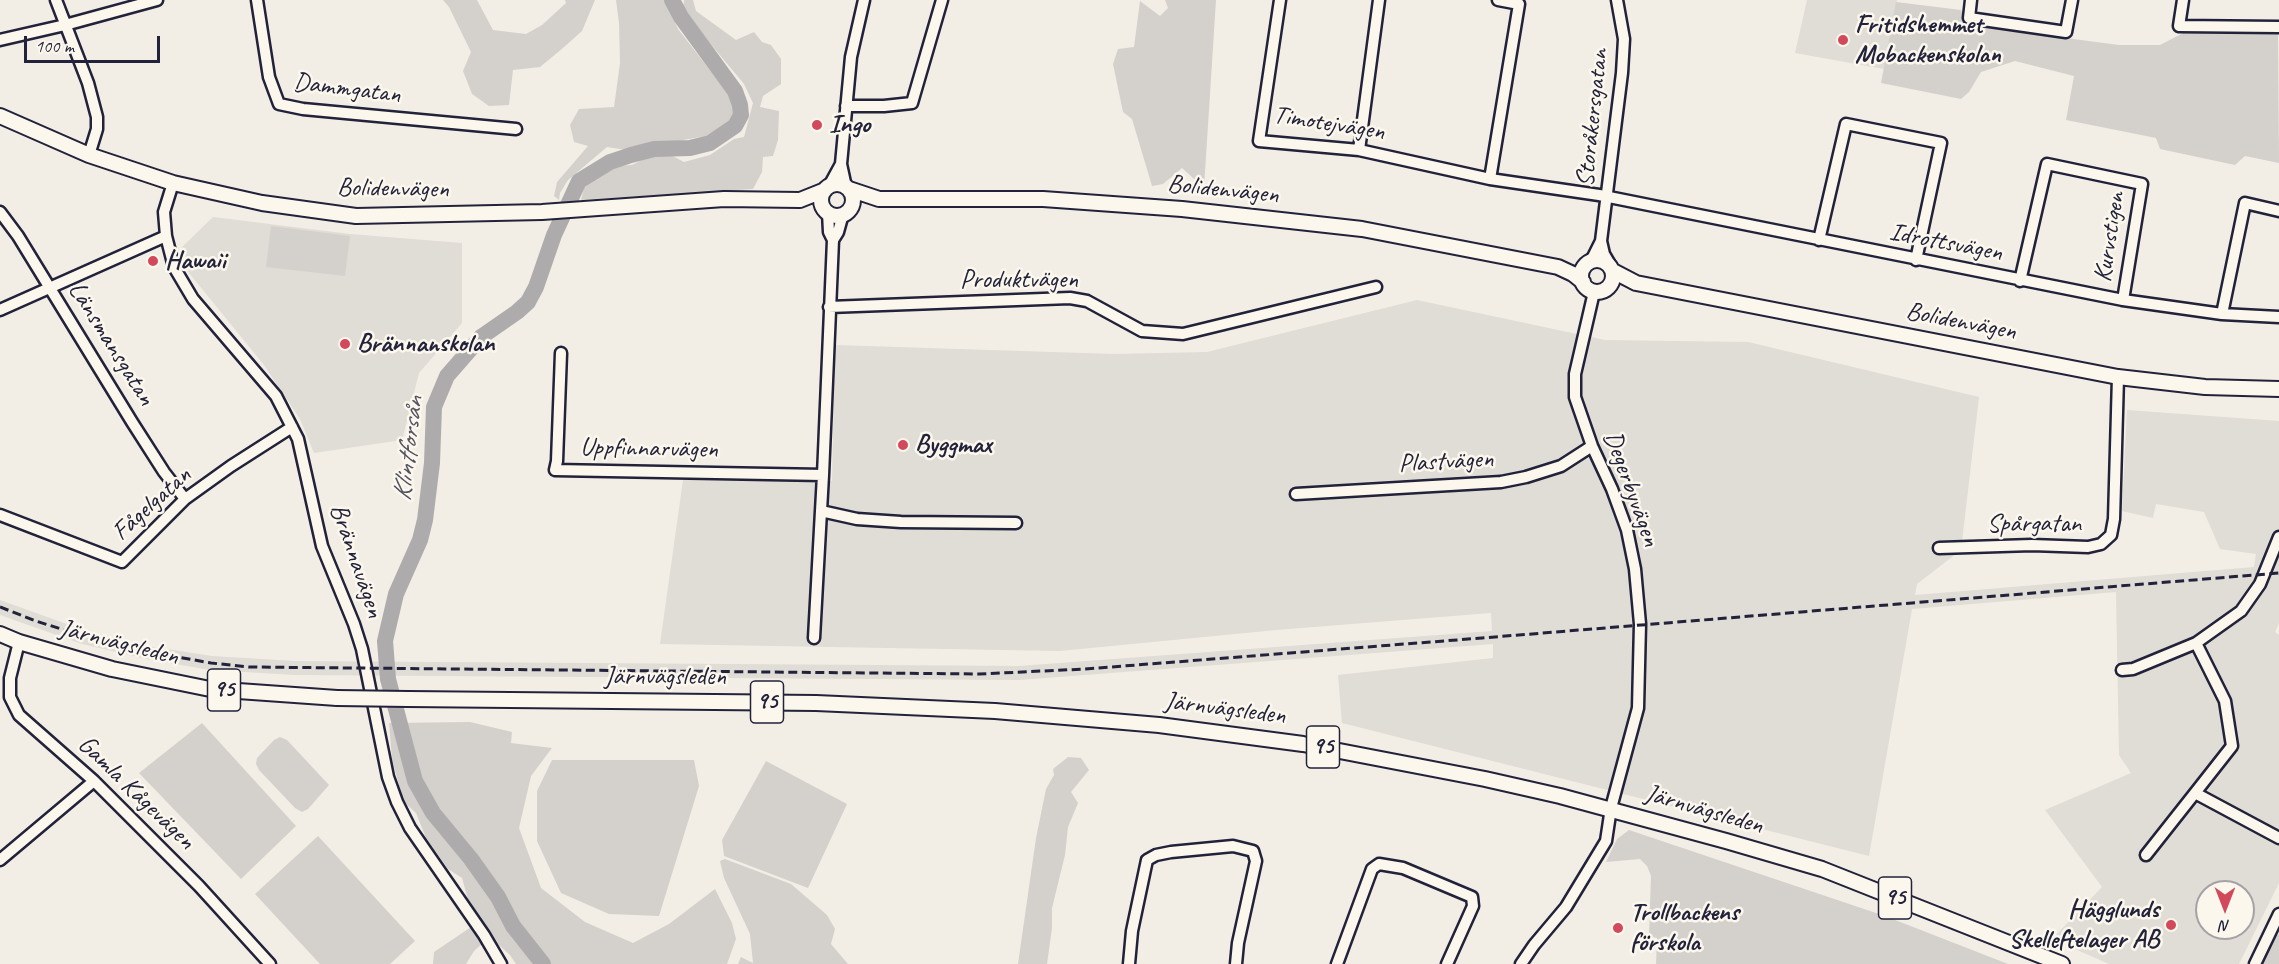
<!DOCTYPE html>
<html>
<head>
<meta charset="utf-8">
<style>
	body { margin:0 }
	#map { position:relative; width:2279px; height:964px; overflow:hidden; background:#f2eee5; font-family:Caveat,sans-serif }
	canvas { display:block }
	.north { position:absolute; left:2195px; top:880px; width:60px; height:60px; box-sizing:border-box; background:#fbf7ec; border:2px solid #a4a2a5; border-radius:50%; rotate:180deg; font-size:16px; font-weight:700; line-height:24px; text-align:center; color:#22223b }
	.north::after { content:''; display:block; margin:auto; width:21px; height:27px; background:#d1495b; clip-path:polygon(50% 0,100% 100%,50% 72%,0 100%) }
	.scale { position:absolute; left:24px; top:36px; width:136px; height:27px; box-sizing:border-box; border:3px solid #22223b; border-top:0; padding-left:8px; font-size:18px; line-height:21px; white-space:nowrap; color:#22223b; -webkit-text-stroke:4px #fbf7ec; paint-order:stroke }
</style>
</head>
<body>
<div id="map">
<canvas width="2279" height="964"></canvas>
<div class="north">N</div>
<div class="scale">100 m</div>
</div>
<script>
const ctx = document.querySelector('canvas').getContext('2d');
ctx.lineJoin = 'round';
function paint(path, color) { ctx.fillStyle = color; ctx.fill(path, 'evenodd'); }
const poly = rows => new Path2D(rows.map(r => 'M' + r).join(''));
function strokePath(path, color, width, dash) { ctx.strokeStyle = color; ctx.lineWidth = width; ctx.lineCap = dash ? 'butt' : 'round'; ctx.setLineDash(dash || []); ctx.stroke(path); }
function label(font, color, halo, rows, align = 'center') {
  ctx.font = font + ' Caveat,sans-serif'; ctx.lineWidth = 5; ctx.setLineDash([]); ctx.textBaseline = 'middle'; ctx.strokeStyle = halo; ctx.fillStyle = color; for (const [text, x, y, turn = 0] of rows) {
    ctx.save(); ctx.translate(x, y); ctx.rotate((+turn || 0) * Math.PI / 180); ctx.textAlign = isNaN(turn) ? turn : align; if (halo) ctx.strokeText(text, 0, 0); ctx.fillText(text, 0, 0); ctx.restore();
  }
}
paint(poly([
	[1807,0,1897,0,1884,69,1795,53],
	[213,217,350,234,462,243,462,323,419,373,402,440,314,453,300,419,264,365,189,273,181,248],
	[1417,300,1605,340,1748,342,1979,397,1961,550,1917,584,1915,595,2254,567,2256,554,2220,549,2204,512,2156,504,2153,518,2122,511,2127,410,2279,421,2279,623,2275,632,2279,635,2279,883,2239,964,2109,964,2052,939,2102,887,2045,810,2131,773,2119,755,2116,592,1912,609,1869,856,1342,723,1338,675,1493,658,1493,644,1019,680,295,675,210,670,146,659,82,644,0,615,0,600,86,631,148,646,212,656,295,661,1019,666,1492,631,1491,613,1276,630,1060,651,660,644,683,480,832,481,835,345,1114,354,1207,352],
	[2207,892,2243,892,2243,928,2207,928]
]), '#e0dcd6');
paint(poly([
	[443,0,477,0,493,30,526,34,542,25,566,3,565,0,595,0,582,31,563,48,540,67,513,70,509,105,489,106,472,94,463,71,471,52,449,7],
	[616,0,665,0,678,29,734,101,735,116,725,128,706,136,626,150,607,147,568,180,560,193,559,200,554,196,557,182,588,146,574,142,570,125,579,109,614,107,620,63,619,23],
	[684,0,693,0,696,11,736,40,754,32,762,42,771,45,781,59,781,84,763,96,760,107,779,111,778,140,773,156,763,157,762,172,753,189,581,200,584,188,595,177,602,175,614,166,632,165,652,155,667,153,684,162,710,155,734,139,744,137,753,103,744,84,683,11],
	[1165,0,1216,0,1204,188,1182,168,1163,184,1152,186,1132,119,1123,112,1113,64,1118,49,1134,47,1140,1,1160,16,1168,8],
	[1896,2,1961,10,1967,25,2119,45,2160,45,2189,30,2278,32,2279,163,2245,156,2235,165,2160,149,2156,138,2066,120,2074,76,2015,61,1981,72,1969,92,1961,99,1881,83],
	[271,226,350,236,345,276,266,267],
	[470,722,512,732,511,743,552,748,531,776,519,828,541,888,585,922,633,943,669,924,715,889,732,923,736,939,727,964,516,964,510,955,490,937,474,951,466,964,433,964,434,952,480,921,469,903,462,878,448,869,426,838,416,813,403,801,392,759,389,723],
	[202,723,296,826,241,879,139,773],
	[280,737,287,740,329,785,308,809,302,812,295,808,259,770,256,764,257,758,274,740],
	[1068,757,1081,758,1089,770,1071,792,1078,803,1068,827,1065,855,1052,908,1052,928,1047,964,1018,964,1036,838,1046,789,1054,775,1053,769],
	[552,760,694,760,699,786,659,916,609,914,561,893,537,841,537,791],
	[766,761,847,804,808,888,724,856,722,840],
	[1629,830,1885,916,2008,964,1656,964,1657,938,1649,936,1651,876,1647,866,1640,859,1606,862,1617,839],
	[318,836,415,941,390,964,320,964,255,894],
	[725,859,791,884,827,915,835,929,831,944,848,964,738,964,741,957,753,963,750,934,724,878,720,861],
	[2276,934,2279,935,2279,964,2262,964]
]), '#d4d1cc');
strokePath(poly([
	[543,964,513,926,498,897,471,859,433,813,415,781,388,679,385,641,396,594,420,540,425,520,432,463,434,407,447,376,481,337,517,312,528,302,536,287,554,235,579,181,610,162,631,155,654,149,690,148,710,143,735,126,741,115,740,105,735,91,681,17,672,0]
]), '#aeabad', 16);
const minor = poly([
	[56,0,88,83,97,117,97,129,89,155],
	[257,0,269,77,279,104,303,109,516,129],
	[1280,0,1259,141,1359,150,1490,179,1599,195,2123,300,2222,314,2279,317],
	[1971,0,1969,18,2066,32,2072,0],
	[2183,0,2179,26,2279,27],
	[0,40,65,25,157,0],
	[846,106,884,106,912,103,942,0],
	[1359,150,1379,0],
	[841,164,846,187],
	[1490,179,1519,4,1498,0],
	[173,183,164,212,166,236,174,267,193,299,276,396,298,439,322,546,354,624,362,649,388,777,397,802,410,828,484,935,501,964],
	[829,186,841,164,851,57,864,0],
	[0,212,18,236,132,422,164,472,185,499],
	[833,240,838,232,843,214],
	[1819,240,1846,124,1941,143,1916,260],
	[1601,241,1604,254,1611,266],
	[1591,261,1601,241,1622,73,1624,39,1617,0],
	[2020,281,2047,164,2142,184,2123,300],
	[829,307,1070,298,1087,301,1142,331,1183,334,1376,287],
	[0,310,166,236],
	[2222,314,2245,203,2279,211],
	[561,353,557,461,555,470,823,475,833,240,829,232,828,212],
	[823,475,821,511,857,519,901,522,1016,523],
	[1296,494,1501,482,1526,477,1561,466,1592,446],
	[0,515,122,562,185,499,231,466,292,427],
	[1939,548,2032,545,2088,547,2101,544,2111,535,2114,519,2118,377],
	[814,638,821,511],
	[19,642,10,678,10,697,19,715,94,781,199,886,270,964],
	[2122,670,2133,669,2196,643,2241,611,2260,584,2279,537],
	[2195,793,2232,746,2225,701,2196,643],
	[2146,855,2195,793,2279,838],
	[0,860,94,781],
	[1129,964,1132,931,1147,860,1156,855,1171,852,1233,846,1253,851,1256,861,1238,943,1236,964],
	[1337,964,1372,869,1379,864,1403,868,1472,897,1473,906,1447,964],
	[1521,964,1534,945,1566,907,1606,841,1611,808,1638,708,1640,624,1635,569,1627,530,1612,489,1592,446,1575,397,1575,374,1594,292],
	[2255,964,2279,914]
]);
const major = poly([
	[0,116,89,155,173,183,262,203,356,216,542,212,724,199,800,200,825,190],
	'821 200a16 16 0 1 1 32 0a16 16 0 1 1-32 0Z',
	[849,189,879,199,1043,199,1182,209,1362,229,1558,267,1573,274,1583,282],
	'1581 276a16 16 0 1 1 32 0a16 16 0 1 1-32 0Z',
	[1613,271,1636,283,2118,377,2205,387,2279,389],
	[0,634,19,642,112,669,210,689,337,698],
	[408,699,816,703,995,711,1159,725,1303,744,1485,779,1560,796,1726,841,1822,869,2062,964]
]);
strokePath(minor, '#22223b', 15);
strokePath(major, '#22223b', 18);
strokePath(minor, '#fbf7ec', 10);
strokePath(major, '#fbf7ec', 14);
strokePath(poly([
	[0,607,36,621,111,645,211,663,249,667,979,674,1085,669,1482,638,2279,573]
]), '#22223b', 3, [9, 4.5]);
const majorBridge = poly([
	[337,698,408,699]
]);
strokePath(majorBridge, '#22223b', 18, []);
strokePath(majorBridge, '#fbf7ec', 14);
for (const [x, y, r, color] of [
	[1843,40,6,"#d1495b"],
	[817,125,6,"#d1495b"],
	[153,261,6,"#d1495b"],
	[345,344,6,"#d1495b"],
	[903,445,6,"#d1495b"],
	[2171,925,6,"#d1495b"],
	[1618,928,6,"#d1495b"]
]) { const dot = new Path2D(); dot.arc(x, y, r, 0, 2 * Math.PI); ctx.fillStyle = color; ctx.fill(dot); strokePath(dot, '#fbf7ec', 2); }
for (const [x, y, w] of [
	[224,690,33],
	[767,702,33],
	[1323,747,33],
	[1895,898,33]
]) { const box = new Path2D(); box.roundRect(x - w / 2, y - 21, w, 42, 4.5); ctx.fillStyle = '#fbf7ec'; ctx.fill(box); strokePath(box, '#22223b', 1.5); }
label('bold 24px', '#22223b', null, [
	["95",224,690],
	["95",767,702],
	["95",1323,747],
	["95",1895,898]
]);
label('bold 26px', '#22223b', '#fbf7ec', [
	["Fritidshemmet",1855,25],
	["Mobackenskolan",1855,55],
	["Ingo",829,125],
	["Hawaii",165,261],
	["Brännanskolan",357,344],
	["Byggmax",915,445],
	["Hägglunds",2159,910,"right"],
	["Skelleftelager AB",2159,940,"right"],
	["Trollbackens",1630,913],
	["förskola",1630,943]
], 'left');
label('26px', '#22223b', '#fbf7ec', [
	["Dammgatan",347,89,7],
	["Storåkersgatan",1593,118,-84],
	["Timotejvägen",1329,124,9],
	["Bolidenvägen",393,189,1],
	["Bolidenvägen",1223,190,6],
	["Kurvstigen",2110,237,-81],
	["Idrottsvägen",1946,243,11],
	["Produktvägen",1019,280],
	["Bolidenvägen",1961,322,11],
	["Länsmansgatan",111,344,58],
	["Uppfinnarvägen",649,449,1],
	["Plastvägen",1446,462,-3],
	["Degerbyvägen",1631,489,70],
	["Fågelgatan",152,504,-42],
	["Spårgatan",2034,524],
	["Brännavägen",356,561,71],
	["Järnvägsleden",119,643,14],
	["Järnvägsleden",665,677],
	["Järnvägsleden",1225,709,7],
	["Gamla Kågevägen",136,793,44],
	["Järnvägsleden",1704,810,16]
]);
label('italic 27px', '#535263', '#fbf7ec', [
	["Klintforsån",409,449,-83]
]);
</script>
</body>
</html>
